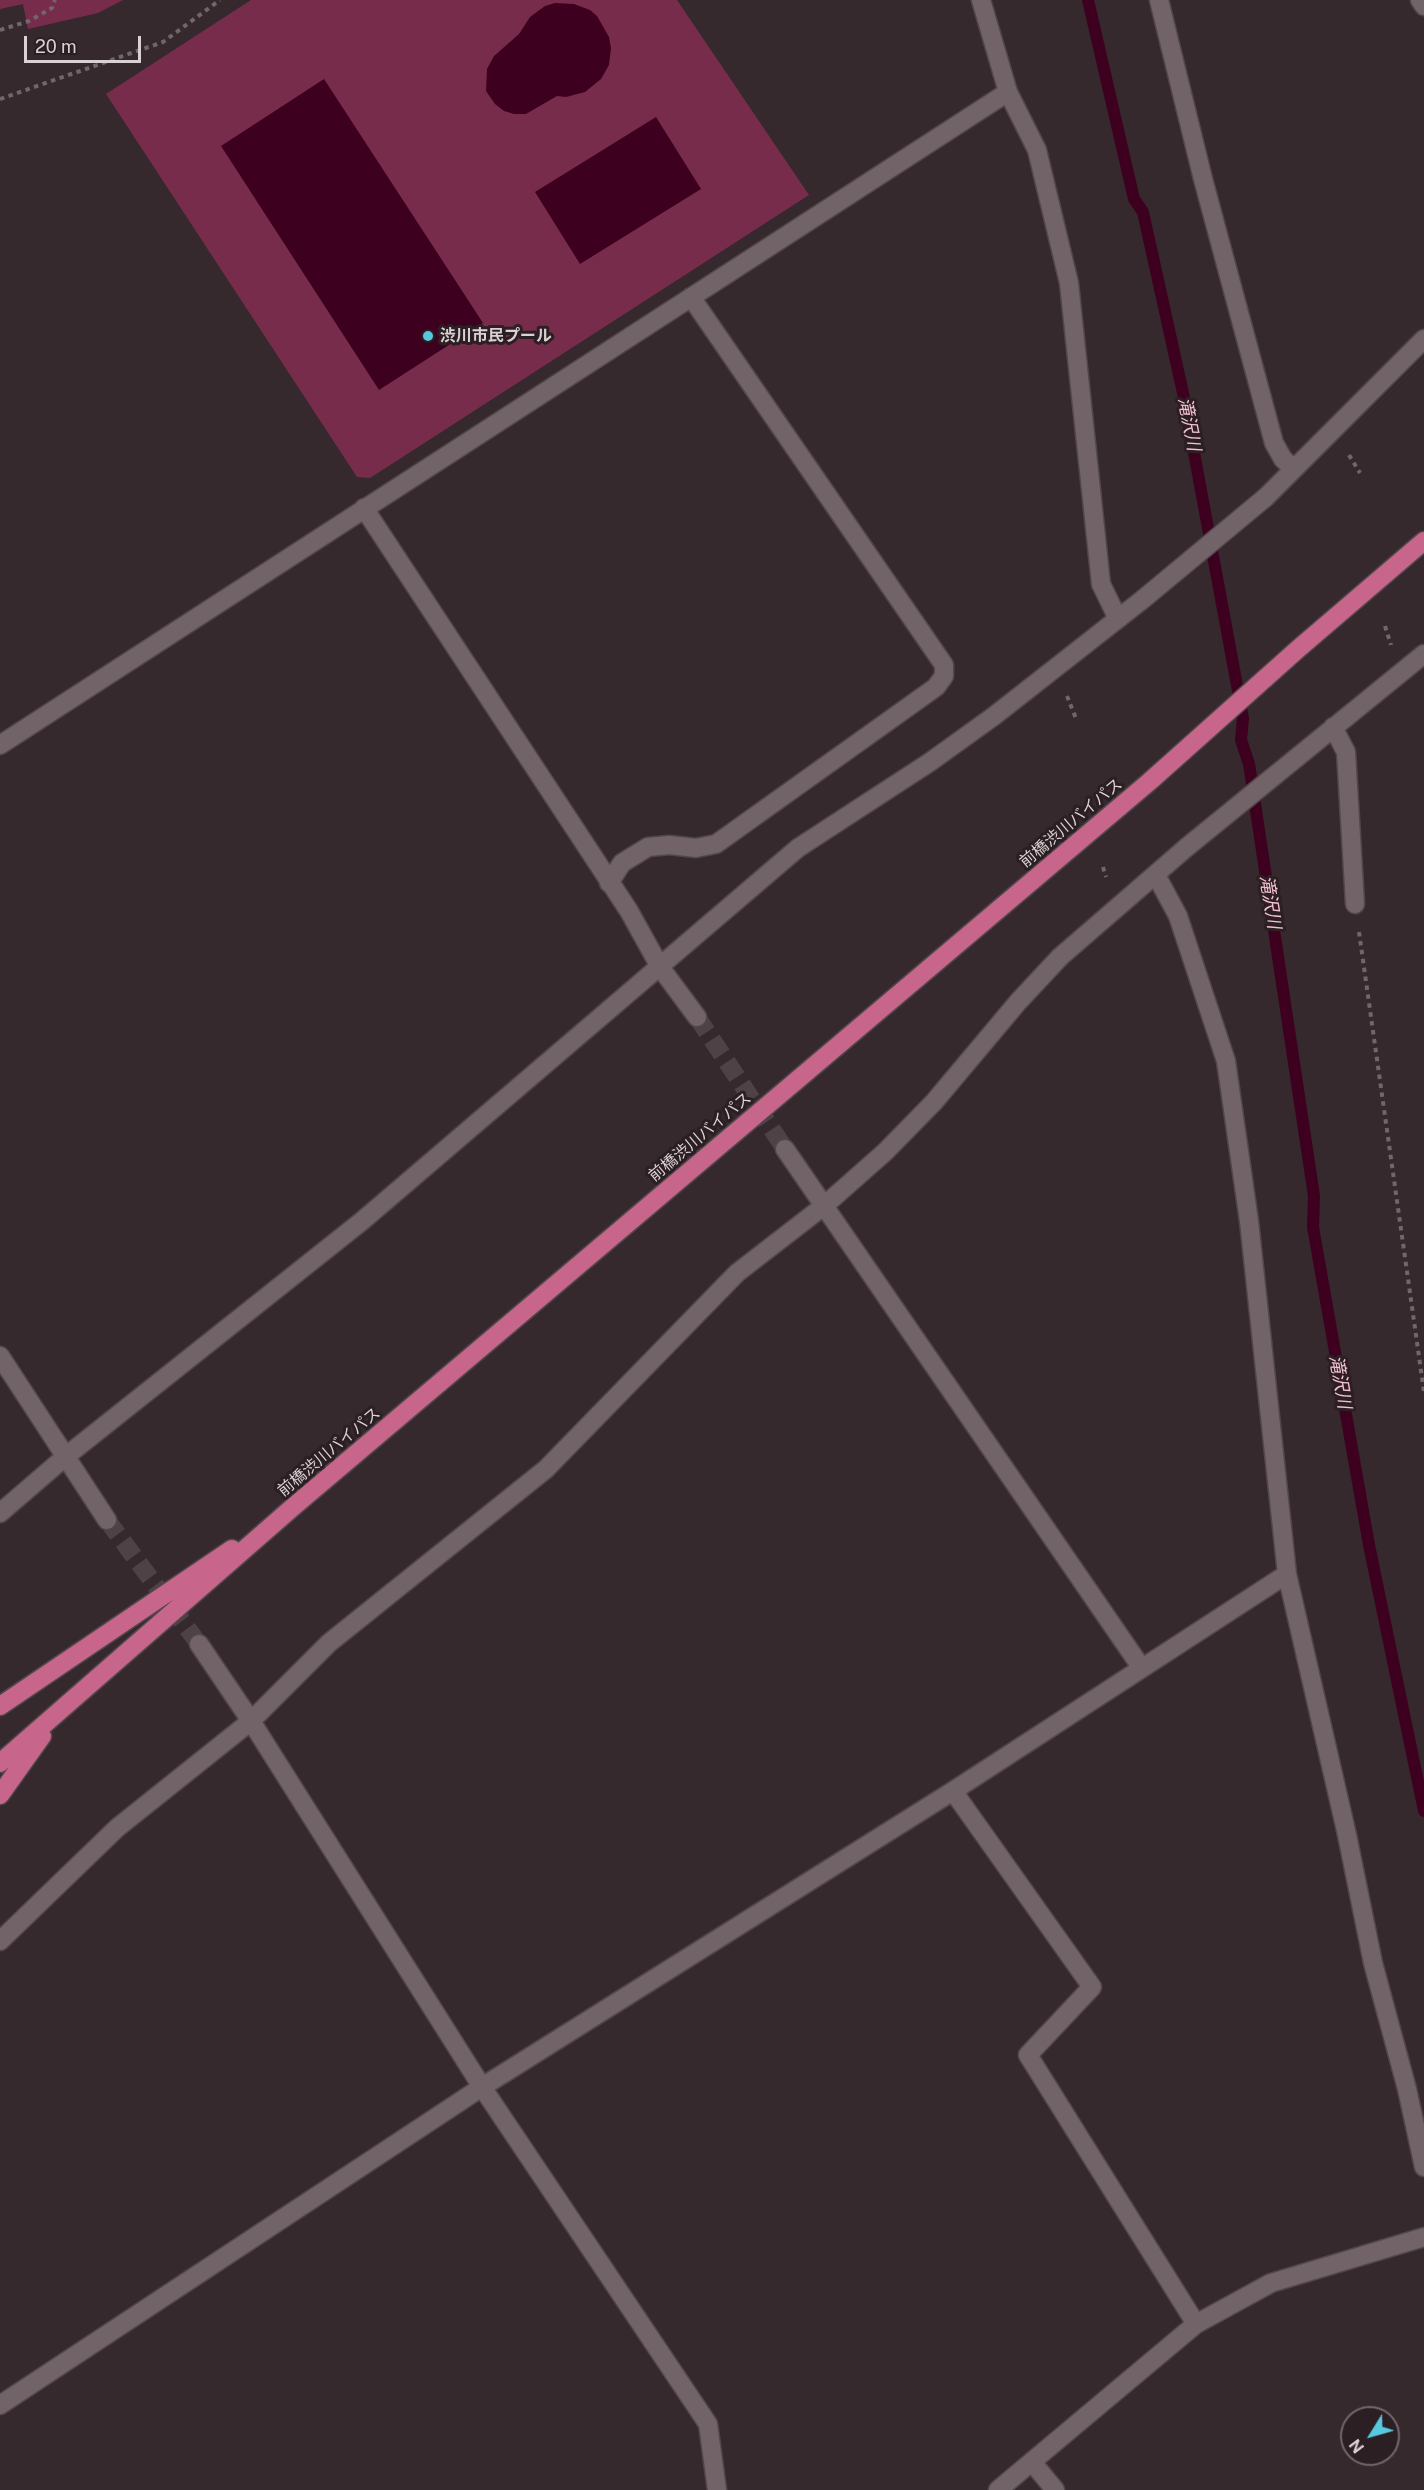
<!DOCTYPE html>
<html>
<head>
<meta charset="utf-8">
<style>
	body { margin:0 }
	#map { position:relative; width:1424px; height:2490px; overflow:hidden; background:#35292d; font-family:"Public Sans",sans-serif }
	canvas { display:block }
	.north { position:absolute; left:1340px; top:2406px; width:60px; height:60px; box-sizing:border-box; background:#2b1f23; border:2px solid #71666a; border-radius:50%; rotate:233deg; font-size:16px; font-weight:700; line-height:24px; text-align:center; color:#dad1d4 }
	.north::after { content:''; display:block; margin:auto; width:21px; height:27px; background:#56c9e0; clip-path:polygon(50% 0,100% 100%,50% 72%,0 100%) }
	.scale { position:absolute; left:24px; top:36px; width:117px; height:27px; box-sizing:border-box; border:3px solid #dad1d4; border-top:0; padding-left:8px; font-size:18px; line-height:21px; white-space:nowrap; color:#dad1d4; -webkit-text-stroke:4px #2b1f23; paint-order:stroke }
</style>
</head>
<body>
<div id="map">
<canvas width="1424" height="2490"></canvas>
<div class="north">N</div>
<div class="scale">20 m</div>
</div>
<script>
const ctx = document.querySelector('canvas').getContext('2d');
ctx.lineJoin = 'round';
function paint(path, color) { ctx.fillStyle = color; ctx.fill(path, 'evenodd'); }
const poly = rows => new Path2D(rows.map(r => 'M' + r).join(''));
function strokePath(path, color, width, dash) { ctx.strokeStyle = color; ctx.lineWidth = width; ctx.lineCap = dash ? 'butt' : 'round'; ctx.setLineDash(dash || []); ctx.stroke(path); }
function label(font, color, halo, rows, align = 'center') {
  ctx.font = font + ' "Public Sans","Noto Sans JP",sans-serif'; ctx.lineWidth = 6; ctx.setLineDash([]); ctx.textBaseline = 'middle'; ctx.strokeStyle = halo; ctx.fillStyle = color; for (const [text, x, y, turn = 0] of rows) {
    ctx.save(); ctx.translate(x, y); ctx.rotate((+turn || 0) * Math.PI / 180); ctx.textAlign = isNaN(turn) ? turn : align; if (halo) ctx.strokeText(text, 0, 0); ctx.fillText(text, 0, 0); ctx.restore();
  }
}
paint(poly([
	[0,0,123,0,98,13,28,29,23,4,0,9],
	[251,0,677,0,809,195,370,478,357,477,106,94]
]), '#782c4c');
paint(poly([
	[555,3,574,4,590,10,597,16,609,37,611,48,609,65,601,79,585,92,566,97,557,96,526,114,514,114,504,111,495,104,486,91,487,69,494,56,519,34,530,17,545,6],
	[324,79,483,323,379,390,221,146],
	[656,117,701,189,580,264,535,192]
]), '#3e001f');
strokePath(poly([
	[1088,0,1134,199,1143,212,1183,393,1243,718,1241,740,1249,764,1314,1196,1313,1227,1369,1545,1424,1811]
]), '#3e001f', 12);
strokePath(poly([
	[697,1017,785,1149],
	[107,1520,199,1644]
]), '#4e4246', 18, [18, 9]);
const minor = poly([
	[981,0,1008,92,1037,150,1069,283,1101,584,1118,619],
	[1159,0,1203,179,1274,443,1283,459,1294,469],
	[1420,0,1424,6],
	[364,508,629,911,660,967,697,1017],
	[1333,727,1346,752,1355,904],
	[0,745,1008,92],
	[1156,875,1178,916,1226,1061,1249,1221,1287,1574,1347,1835,1373,1963,1407,2089,1424,2167],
	[609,883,622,863,648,847,669,845,696,848,716,844,936,687,944,676,944,665,691,297],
	[785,1149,1141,1667],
	[0,1356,107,1520],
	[0,1513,65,1457,362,1221,798,848,930,762,994,716,1142,600,1266,497,1424,339],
	[199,1644,251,1721,482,2087,708,2424,717,2490],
	[953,1791,1092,1987,1028,2055,1196,2324],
	[0,1941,117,1828,251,1721,329,1643,546,1469,737,1273,825,1205,885,1152,934,1102,1018,1002,1060,957,1187,847,1424,654],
	[0,2405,482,2087,953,1791,1287,1574],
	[1032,2462,1055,2490],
	[998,2490,1196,2324,1271,2283,1424,2237]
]);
const highway = poly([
	[0,1706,232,1549],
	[0,1763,293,1507,1149,782,1298,649,1424,541],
	[0,1795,42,1736]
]);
strokePath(minor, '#51474a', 21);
strokePath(highway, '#51474a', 21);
strokePath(poly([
	[0,30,29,21,52,8,55,0],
	[0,99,163,42,220,0],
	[1349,455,1360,473],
	[1385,626,1391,645],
	[1067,696,1077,721],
	[1103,867,1106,877],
	[1359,932,1424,1392]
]), '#71666a', 4, [4.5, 4.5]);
strokePath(minor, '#716367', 18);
strokePath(highway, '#c7658b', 18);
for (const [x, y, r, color] of [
	[428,336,6,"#56c9e0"]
]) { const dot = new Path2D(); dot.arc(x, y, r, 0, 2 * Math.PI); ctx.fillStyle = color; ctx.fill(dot); strokePath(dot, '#2b1f23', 2); }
label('bold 16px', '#dad1d4', '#2b1f23', [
	["渋川市民プール",440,336]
], 'left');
label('16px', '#dad1d4', '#2b1f23', [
	["前橋渋川バイパス",1071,823,-40],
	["前橋渋川バイパス",700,1137,-40],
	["前橋渋川バイパス",329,1452,-40]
]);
label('italic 18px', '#f5c1d2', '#2b1f23', [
	["滝沢川",1189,424,79],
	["滝沢川",1270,902,81],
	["滝沢川",1340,1382,80]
]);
</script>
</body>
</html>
